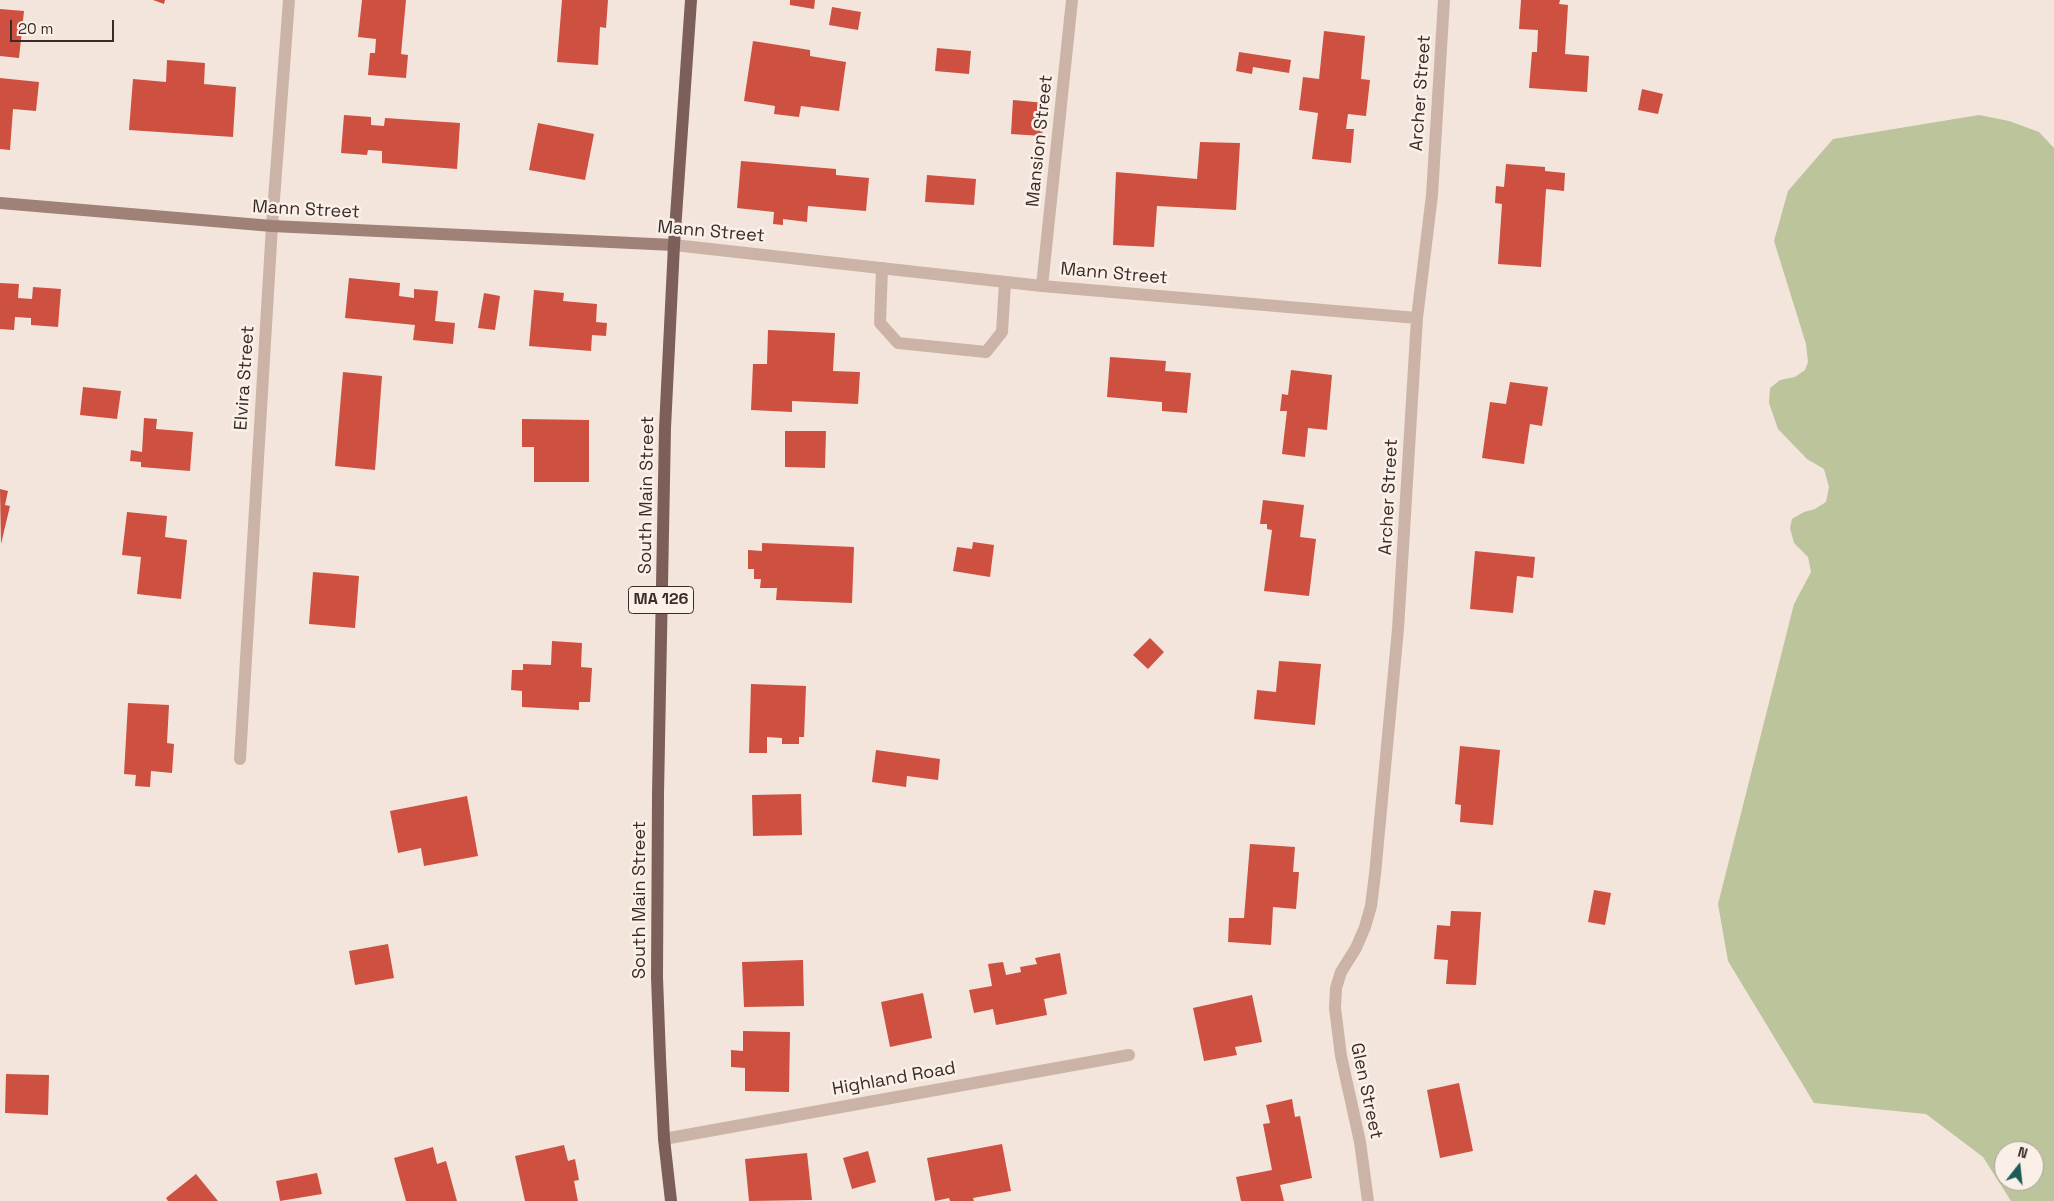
<!DOCTYPE html>
<html>
<head>
<meta charset="utf-8">
<style>
	body { margin:0 }
	#map { position:relative; width:2054px; height:1201px; overflow:hidden; background:#f3e5dc; font-family:"Space Grotesk",sans-serif }
	canvas { display:block }
	.north { position:absolute; left:1994px; top:1141px; width:50px; height:50px; box-sizing:border-box; background:#fbf0e8; border:1px solid #ada19b; border-radius:50%; rotate:16deg; font-size:14px; font-weight:700; line-height:20px; text-align:center; color:#382b28 }
	.north::after { content:''; display:block; margin:auto; width:18px; height:22px; background:#1b5c58; clip-path:polygon(50% 0,100% 100%,50% 72%,0 100%) }
	.scale { position:absolute; left:10px; top:20px; width:104px; height:22px; box-sizing:border-box; border:2px solid #382b28; border-top:0; padding-left:6px; font-size:15px; line-height:18px; white-space:nowrap; color:#382b28; -webkit-text-stroke:4px #fbf0e8; paint-order:stroke }
</style>
</head>
<body>
<div id="map">
<canvas width="2054" height="1201"></canvas>
<div class="north">N</div>
<div class="scale">20 m</div>
</div>
<script>
const ctx = document.querySelector('canvas').getContext('2d');
ctx.lineJoin = 'round';
function paint(path, color) { ctx.fillStyle = color; ctx.fill(path, 'evenodd'); }
const poly = rows => new Path2D(rows.map(r => 'M' + r).join(''));
function strokePath(path, color, width, dash) { ctx.strokeStyle = color; ctx.lineWidth = width; ctx.lineCap = dash ? 'butt' : 'round'; ctx.setLineDash(dash || []); ctx.stroke(path); }
function label(font, color, halo, rows, align = 'center') {
  ctx.font = font + ' "Space Grotesk",sans-serif'; ctx.lineWidth = 5; ctx.setLineDash([]); ctx.textBaseline = 'middle'; ctx.strokeStyle = halo; ctx.fillStyle = color; for (const [text, x, y, turn = 0] of rows) {
    ctx.save(); ctx.translate(x, y); ctx.rotate((+turn || 0) * Math.PI / 180); ctx.textAlign = isNaN(turn) ? turn : align; if (halo) ctx.strokeText(text, 0, 0); ctx.fillText(text, 0, 0); ctx.restore();
  }
}
paint(poly([
	[1979,115,2009,121,2039,132,2054,148,2054,1201,2011,1201,1983,1157,1926,1114,1814,1103,1728,961,1718,904,1794,604,1811,572,1808,557,1794,543,1790,528,1792,519,1804,512,1815,509,1826,502,1829,487,1824,469,1807,459,1778,429,1769,403,1770,388,1780,380,1795,377,1805,370,1808,362,1806,344,1774,241,1788,191,1833,139],
	[2004,1151,2034,1151,2034,1181,2004,1181]
]), '#bbc49b');
paint(poly([
	[153,0,165,0,164,4],
	[362,0,406,0,401,54,408,55,406,78,368,75,370,53,375,53,376,39,358,37],
	[562,0,608,0,606,28,600,27,598,65,557,62],
	[790,0,815,0,814,9,790,5],
	[1521,0,1560,0,1559,4,1568,5,1565,54,1589,56,1587,92,1529,88,1532,52,1537,52,1538,30,1519,29],
	[832,7,861,12,858,30,829,25],
	[0,9,24,11,19,58,0,56],
	[1324,31,1365,36,1361,79,1370,80,1366,116,1348,114,1346,129,1354,129,1351,163,1312,159,1318,113,1299,110,1303,77,1319,79],
	[753,41,810,50,810,56,846,62,839,111,801,106,799,117,774,114,775,106,744,101],
	[937,48,971,51,969,74,935,71],
	[1239,52,1291,60,1289,73,1253,67,1252,74,1236,71],
	[167,60,205,63,204,84,236,87,233,137,129,130,133,79,166,82],
	[0,78,39,82,36,111,13,109,10,150,0,149],
	[1642,89,1663,94,1658,114,1638,110],
	[1013,100,1045,103,1042,136,1011,134],
	[344,115,371,117,371,125,384,126,385,118,460,123,457,169,382,163,382,151,368,150,367,155,341,153],
	[538,123,594,134,585,180,529,170],
	[1200,142,1240,143,1236,210,1157,206,1154,247,1113,245,1116,172,1197,179],
	[741,161,836,169,836,175,869,178,866,211,808,206,807,222,783,219,783,225,773,224,774,212,737,208],
	[1506,164,1545,167,1545,171,1565,173,1564,191,1546,189,1541,267,1498,264,1502,204,1495,203,1496,186,1504,187],
	[927,175,976,179,974,205,925,202],
	[349,278,400,283,399,296,414,298,414,289,438,291,435,321,455,323,453,344,413,340,415,325,345,318],
	[0,283,19,284,18,298,32,299,33,287,61,289,58,327,31,325,31,318,15,317,14,330,0,329],
	[534,290,564,293,563,301,597,304,596,322,607,323,606,336,592,335,591,351,529,346],
	[484,293,500,296,495,330,478,328],
	[768,330,835,333,833,371,860,372,858,404,792,401,792,412,751,410,753,364,767,364],
	[1110,357,1166,361,1165,371,1191,373,1187,413,1162,411,1162,402,1107,397],
	[1291,370,1332,375,1327,430,1308,428,1305,457,1282,454,1287,411,1280,411,1282,394,1288,395],
	[343,372,382,376,375,470,335,466],
	[1510,382,1548,387,1542,426,1530,424,1524,464,1482,458,1490,402,1506,404],
	[83,387,121,391,117,419,80,415],
	[144,418,157,419,156,429,193,432,190,471,141,467,141,462,130,461,131,450,142,452],
	[522,419,589,420,589,482,534,482,534,447,522,447],
	[785,431,826,431,825,468,785,467],
	[0,489,8,491,5,505,10,506,1,544],
	[1263,500,1304,505,1300,537,1316,539,1309,596,1264,591,1272,530,1267,529,1267,524,1260,524],
	[127,512,167,516,165,537,187,540,181,599,137,594,141,557,122,555],
	[973,542,994,545,990,577,953,571,957,547,972,549],
	[762,543,854,547,852,603,776,600,777,588,760,588,761,579,754,579,754,569,748,569,748,550,762,551],
	[1475,551,1535,557,1533,578,1517,576,1513,613,1470,609],
	[313,572,359,576,355,628,309,624],
	[1150,638,1164,652,1148,669,1133,655],
	[552,641,582,643,581,667,592,668,590,702,579,702,579,710,522,707,522,691,511,690,512,670,523,670,523,664,551,665],
	[1279,661,1321,664,1315,725,1254,719,1257,690,1276,692],
	[751,684,806,686,804,737,799,737,799,744,782,744,782,738,767,737,767,753,749,753],
	[128,703,169,705,167,743,174,744,172,773,151,771,150,787,135,786,136,775,124,774],
	[1460,746,1500,750,1493,825,1460,822,1461,805,1455,804],
	[876,750,940,759,938,780,907,776,906,787,872,782],
	[801,794,802,835,753,836,752,795],
	[467,796,478,856,424,866,421,848,398,853,390,811],
	[1250,844,1295,847,1293,872,1299,872,1296,909,1273,907,1271,945,1228,942,1229,918,1244,918],
	[1594,890,1611,893,1605,925,1588,922],
	[1451,911,1481,912,1476,985,1446,984,1448,960,1434,959,1437,925,1450,926],
	[388,944,394,978,355,985,349,951],
	[1060,953,1067,994,1044,999,1047,1015,996,1025,993,1009,974,1013,969,990,992,986,988,964,1003,962,1006,975,1021,972,1020,967,1037,964,1035,958],
	[803,960,804,1006,744,1007,742,962],
	[923,993,932,1038,890,1047,881,1002],
	[1252,995,1262,1042,1235,1047,1237,1055,1204,1061,1193,1008],
	[743,1031,790,1032,789,1092,745,1091,745,1068,731,1067,731,1050,743,1051],
	[6,1074,49,1075,48,1115,5,1113],
	[1459,1083,1473,1151,1440,1158,1427,1090],
	[1292,1099,1295,1117,1300,1116,1312,1178,1280,1185,1284,1201,1241,1201,1236,1177,1272,1170,1263,1124,1270,1123,1266,1105],
	[1002,1144,1011,1191,973,1198,974,1201,950,1201,949,1198,935,1201,927,1158],
	[564,1145,568,1161,575,1159,579,1180,574,1181,578,1201,525,1201,515,1156],
	[433,1147,437,1164,446,1161,457,1201,406,1201,394,1158],
	[868,1151,876,1182,852,1189,843,1158],
	[807,1153,812,1200,749,1201,745,1159],
	[317,1173,322,1194,280,1201,276,1181],
	[196,1174,218,1201,168,1201,166,1198]
]), '#cd5040');
strokePath(poly([
	[882,268,880,323,898,343,986,352,1002,332,1005,282]
]), '#ccb3a7', 12);
strokePath(poly([
	[674,245,1042,286,1417,318],
	[1042,286,1072,0],
	[240,759,272,226,289,0],
	[664,1139,1129,1055],
	[1368,1201,1360,1142,1341,1056,1335,1008,1336,988,1341,972,1356,948,1365,927,1371,906,1375,874,1398,629,1417,318,1432,195,1444,0]
]), '#ccb3a7', 12);
strokePath(poly([
	[0,203,272,226,674,245]
]), '#a08178', 12);
strokePath(poly([
	[671,1201,664,1139,660,1058,657,977,658,794,665,428,674,245,691,0]
]), '#7b5f58', 12);
for (const [x, y, w] of [
	[661,600,65]
]) { const box = new Path2D(); box.roundRect(x - w / 2, y - 13.5, w, 27, 4); ctx.fillStyle = '#fbf0e8'; ctx.fill(box); strokePath(box, '#382b28', 1); }
label('bold 16px', '#382b28', null, [
	["MA 126",661,600]
]);
label('18px', '#382b28', '#fbf0e8', [
	["Archer Street",1421,93,-86],
	["Mansion Street",1040,141,-84],
	["Mann Street",306,210,3],
	["Mann Street",711,232,5],
	["Mann Street",1114,274,5],
	["Elvira Street",245,378,-86],
	["South Main Street",647,495,-89],
	["Archer Street",1389,497,-87],
	["South Main Street",640,900,-90],
	["Highland Road",894,1079,-10],
	["Glen Street",1366,1091,78]
]);
</script>
</body>
</html>
